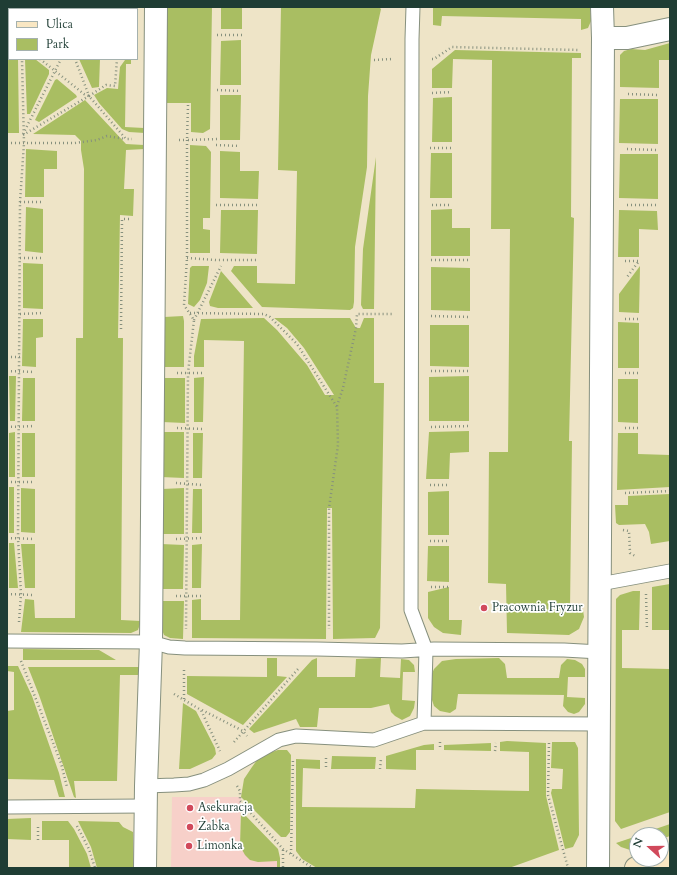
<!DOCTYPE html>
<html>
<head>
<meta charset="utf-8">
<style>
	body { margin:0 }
	#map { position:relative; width:677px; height:875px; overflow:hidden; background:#eee4c7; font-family:Cardo,serif }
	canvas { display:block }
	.frame { position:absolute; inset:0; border:8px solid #1f3d34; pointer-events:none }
	.legend { position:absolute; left:8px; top:8px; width:130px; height:52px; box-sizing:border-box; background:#fff; border:1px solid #a5b1ae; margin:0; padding:5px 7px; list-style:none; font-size:12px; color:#1f3d34 }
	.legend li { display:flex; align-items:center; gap:8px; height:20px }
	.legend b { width:20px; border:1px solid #a5b1ae }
	.north { position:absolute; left:629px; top:827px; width:40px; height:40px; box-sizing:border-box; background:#fff; border:1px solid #a5b1ae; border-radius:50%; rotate:291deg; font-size:11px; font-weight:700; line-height:16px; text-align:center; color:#1f3d34 }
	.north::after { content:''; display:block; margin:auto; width:14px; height:18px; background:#d1495b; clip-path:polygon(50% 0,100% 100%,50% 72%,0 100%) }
</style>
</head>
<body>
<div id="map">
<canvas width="677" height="875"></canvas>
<div class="frame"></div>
<ul class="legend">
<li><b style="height:5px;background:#f9e7c3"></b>Ulica</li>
<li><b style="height:11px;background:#a9be62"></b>Park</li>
</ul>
<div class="north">N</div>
</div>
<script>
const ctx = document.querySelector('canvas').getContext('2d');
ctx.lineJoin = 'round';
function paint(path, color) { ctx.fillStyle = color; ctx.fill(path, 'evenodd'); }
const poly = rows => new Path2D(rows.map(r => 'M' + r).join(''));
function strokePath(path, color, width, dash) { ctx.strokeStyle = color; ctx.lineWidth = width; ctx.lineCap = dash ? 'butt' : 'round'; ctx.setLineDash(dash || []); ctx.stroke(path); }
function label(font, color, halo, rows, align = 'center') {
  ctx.font = font + ' Cardo,serif'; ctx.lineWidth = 3.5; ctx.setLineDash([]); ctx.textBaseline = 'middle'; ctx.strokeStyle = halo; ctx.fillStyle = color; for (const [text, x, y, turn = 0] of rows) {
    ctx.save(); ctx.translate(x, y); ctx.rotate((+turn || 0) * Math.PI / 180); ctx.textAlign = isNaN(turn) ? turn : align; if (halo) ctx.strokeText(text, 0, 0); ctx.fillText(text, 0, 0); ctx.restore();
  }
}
paint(poly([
	[172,797,241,797,240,846,280,858,280,868,171,868]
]), '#f7d0c9');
paint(poly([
	[165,7,212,7,210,129,203,133,191,132,191,103,165,103],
	[221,7,242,7,242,29,221,29],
	[281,7,379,7,381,9,371,55,368,96,367,167,355,247,354,302,353,308,350,310,262,307,231,271,234,266,257,266,257,283,295,284,297,171,278,170],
	[433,7,555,7,556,8,570,8,570,7,590,7,591,21,588,28,581,30,581,19,442,16,441,26,433,25],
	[241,40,241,85,220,85,221,41],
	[670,43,670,60,659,60,659,88,620,87,620,55,624,51,631,49,645,50],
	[7,47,9,47,9,59,18,59,19,133,7,133],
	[455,50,581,53,581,58,572,58,571,217,574,218,569,441,572,441,570,610,583,610,584,617,579,629,569,635,507,633,506,584,488,583,489,452,508,452,510,229,491,229,492,60,453,59,452,88,432,88,432,69],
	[25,59,35,59,49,70,49,74,30,114,27,114],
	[79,59,100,59,99,87,92,88],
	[131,59,131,64,126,64,125,127,144,128,145,133,129,132,122,129,99,103,94,95,107,88,118,89,120,67,125,60],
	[57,79,76,95,77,97,39,122,35,120,55,80],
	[220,95,241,95,240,140,220,140],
	[452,97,452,142,432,142,433,98],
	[620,99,658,99,658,144,619,143],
	[85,100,126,144,144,145,145,149,126,150,124,189,134,189,133,216,120,215,118,338,123,338,121,620,141,621,138,630,131,633,21,632,25,599,34,600,35,618,75,618,76,338,83,338,84,169,81,150,81,141,75,135,33,134],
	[190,145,206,146,211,152,210,218,203,218,203,229,210,230,210,253,190,253],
	[26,149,57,151,57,169,44,169,44,197,25,197],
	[220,151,240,152,240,171,259,171,258,199,220,198],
	[431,153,452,153,452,198,430,198],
	[620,154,658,154,658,199,619,198],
	[376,157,374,309,363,309,361,305,363,249],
	[26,207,43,209,43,253,25,251],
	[452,209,452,228,470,228,470,256,431,256,431,210],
	[221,210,258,210,257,254,220,253],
	[619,210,657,211,658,230,639,229,639,257,618,257],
	[23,263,43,264,43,309,23,308],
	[192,266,209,266,207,283,200,300,194,307,188,304,190,268],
	[640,266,639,313,619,312,619,294],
	[431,267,470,268,470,311,431,310],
	[221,271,253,308,218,308,210,306,209,302],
	[183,316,184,321,184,367,162,367,164,317],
	[264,318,277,330,307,365,325,395,334,395,304,348,287,328,274,318,350,318,356,328,360,328,364,318,374,318,374,383,384,383,380,628,375,638,333,639,332,508,327,508,326,639,192,638,192,600,201,599,201,620,240,620,244,341,204,340,204,367,194,367,194,356,201,319],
	[23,319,43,319,43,337,36,338,36,367,22,366],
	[618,322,639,323,639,368,618,368],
	[430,325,469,325,469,367,430,366],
	[9,376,16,376,15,421,10,421],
	[469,376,469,421,429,421,429,377],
	[204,377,203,422,194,422,194,378],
	[23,378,35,378,35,421,22,421],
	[163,378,185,378,185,423,162,422],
	[618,379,638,379,638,423,618,422],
	[469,431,469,452,450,453,449,479,426,479,429,432],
	[15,432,15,477,9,477,9,433],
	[161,432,184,432,184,478,161,477],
	[22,433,35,433,35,477,22,477],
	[193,433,203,433,202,478,193,478],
	[618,433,638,433,638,454,670,455,670,487,617,490],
	[9,487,14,487,14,533,9,533],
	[21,488,35,489,35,533,21,532],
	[184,488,184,534,162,534,162,489],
	[193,489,202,489,202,533,192,533],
	[449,491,449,535,428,535,428,492],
	[670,494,670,541,651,544,649,532,645,524,619,525,616,523,615,505,628,505,628,496],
	[9,543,14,543,18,588,9,588],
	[21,544,35,544,35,588,25,588],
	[161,544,184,545,183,589,160,589],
	[202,544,201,588,192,588,192,545],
	[428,546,449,546,449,582,427,581],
	[670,584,670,630,652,630,652,587],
	[449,587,449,620,462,620,461,635,443,633,434,627,428,618,428,592],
	[633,591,640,591,639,630,622,630,622,668,670,669,670,812,621,829,615,821,616,599,620,595],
	[161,601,184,601,183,639,170,638,164,635,161,627],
	[23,649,99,650,116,660,23,660],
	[267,658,277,658,277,676,287,677,243,725,187,694,187,676,267,677],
	[317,658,317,677,355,677,356,659,381,658,380,677,400,678,401,659,409,660,414,665,415,672,403,672,402,700,415,701,414,708,410,716,402,720,395,716,391,712,389,704,371,708,319,708,317,727,300,727,296,719,254,733,249,729,312,660],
	[499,658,505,664,507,678,559,678,561,665,567,659,575,660,582,664,585,669,585,677,568,677,567,697,585,698,585,704,579,712,574,714,568,712,563,706,564,695,458,694,456,709,450,713,440,711,434,706,431,697,431,676,434,669,442,661,456,659],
	[7,666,18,666,32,696,59,773,65,797,59,797,54,780,7,779,7,711,14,710,14,672,7,671],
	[28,667,140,667,140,675,120,675,117,781,74,781,76,798,74,797,39,695],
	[183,703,196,711,215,748,216,754,212,759,190,769,179,769],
	[507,741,546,743,546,796,559,850,509,868,317,868,302,859,296,851,296,759,320,760,320,769,303,768,302,807,415,808,416,789,529,791,529,752,500,751,500,742],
	[552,742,575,742,578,748,579,835,573,847,565,849,551,793,552,789,562,789,563,769,551,768],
	[491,743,491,751,444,750,444,745],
	[434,744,434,750,416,750,416,770,386,769,386,756,424,745],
	[278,750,287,750,291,755,290,832,286,837,281,837,241,797,244,779,252,767,260,756],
	[332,756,376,757,375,769,331,769],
	[241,811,278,849,280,858,280,868,277,868,277,861,258,862,250,860,245,855,240,846],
	[31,818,31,840,7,839,7,819],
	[42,821,68,821,74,829,87,854,91,868,69,868,69,840,42,840],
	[78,821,119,822,123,827,133,832,133,868,97,868,91,847],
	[670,824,670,836,661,839,661,835,638,835],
	[637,836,637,848,630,850,621,847,616,843]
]), '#a9be62');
const lane = poly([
	[413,7,412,39,411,610,426,650,424,723],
	[600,584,670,571],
	[7,641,151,642,169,647,185,648,317,649,402,651,434,649,564,650,600,652],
	[146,786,174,785,189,784,204,780,228,769,279,740,296,736,374,740,424,723,599,724],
	[7,807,145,806]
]);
const street = poly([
	[603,38,627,38,670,29],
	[145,868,146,786,151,642,156,7],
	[598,868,603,38,602,7]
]);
const secondary = poly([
	[636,868,670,856]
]);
strokePath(lane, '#86907e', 15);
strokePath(street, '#86907e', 24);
strokePath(secondary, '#86907e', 24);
strokePath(poly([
	[52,7,53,9],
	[22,9,22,7],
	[86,9,87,7],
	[118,9,118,7],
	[217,35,242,35],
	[7,44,9,44],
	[40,59,84,94,89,96,126,139,132,139],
	[432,59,434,59,452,47,579,50],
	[374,60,393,59],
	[217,90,241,91],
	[432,93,452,92],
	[628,94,658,95],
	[89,96,106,85,115,86,117,59],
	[188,105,187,140,217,139],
	[23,134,61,59],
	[23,135,89,96,75,59],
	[179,140,187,140,187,258,184,305,194,320,188,373,186,629],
	[7,143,75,143,97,140,107,136,125,139],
	[216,145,240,146],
	[430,148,452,148],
	[627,149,658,150],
	[20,202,43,202],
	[216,205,258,205],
	[432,205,452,205],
	[627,205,658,205],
	[20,258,43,258],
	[187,258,216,260,257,260],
	[431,260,470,260],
	[625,261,639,261,627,277],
	[190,313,264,314,270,317,297,344,337,407,338,445,329,508,329,629],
	[20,314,43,313],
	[431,316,470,317],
	[625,319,639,319],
	[194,320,221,266],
	[121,329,122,219,131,219],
	[7,357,20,357],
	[7,371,35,372],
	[431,371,469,371],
	[177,373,204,373],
	[625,373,639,373],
	[337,406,343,388,356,328,357,314,392,314],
	[7,427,35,426],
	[431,427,469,426],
	[177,428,203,429],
	[625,428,638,428],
	[7,482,35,482],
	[176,483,202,485],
	[430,485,450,485],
	[625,493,670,491],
	[623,530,629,531,630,553,635,556],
	[7,538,35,539],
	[176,539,202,538],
	[430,541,449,541],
	[431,587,449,587],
	[7,594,34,595],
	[646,594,647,630],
	[176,596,201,596],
	[19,622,21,594,18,538,20,202,24,143,22,59],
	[21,661,61,763,67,787],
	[174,694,201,710,220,751],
	[184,699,184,668],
	[202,710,243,731,247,736],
	[234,742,298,669],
	[440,742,440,750],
	[549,743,548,795,568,868],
	[495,751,496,743],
	[326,758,326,769],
	[380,769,381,759],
	[237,786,240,791,240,801,283,849,313,868],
	[77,826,89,849,95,868],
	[38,840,38,827],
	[283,850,283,868],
	[291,854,293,758]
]), '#86907e', 2.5, [1, 3]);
strokePath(lane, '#fff', 13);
strokePath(street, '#fff', 22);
strokePath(secondary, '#f9e7c3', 22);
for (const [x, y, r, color] of [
	[484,608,4,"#d1495b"],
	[190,808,4,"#d1495b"],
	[190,827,4,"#d1495b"],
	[189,846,4,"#d1495b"]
]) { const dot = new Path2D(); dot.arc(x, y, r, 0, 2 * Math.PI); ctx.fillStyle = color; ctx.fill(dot); strokePath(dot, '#fff', 1.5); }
label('12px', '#1f3d34', '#fff', [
	["Pracownia Fryzur",492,608],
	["Asekuracja",198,808],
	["Żabka",198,827],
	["Limonka",197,846]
], 'left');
</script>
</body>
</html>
